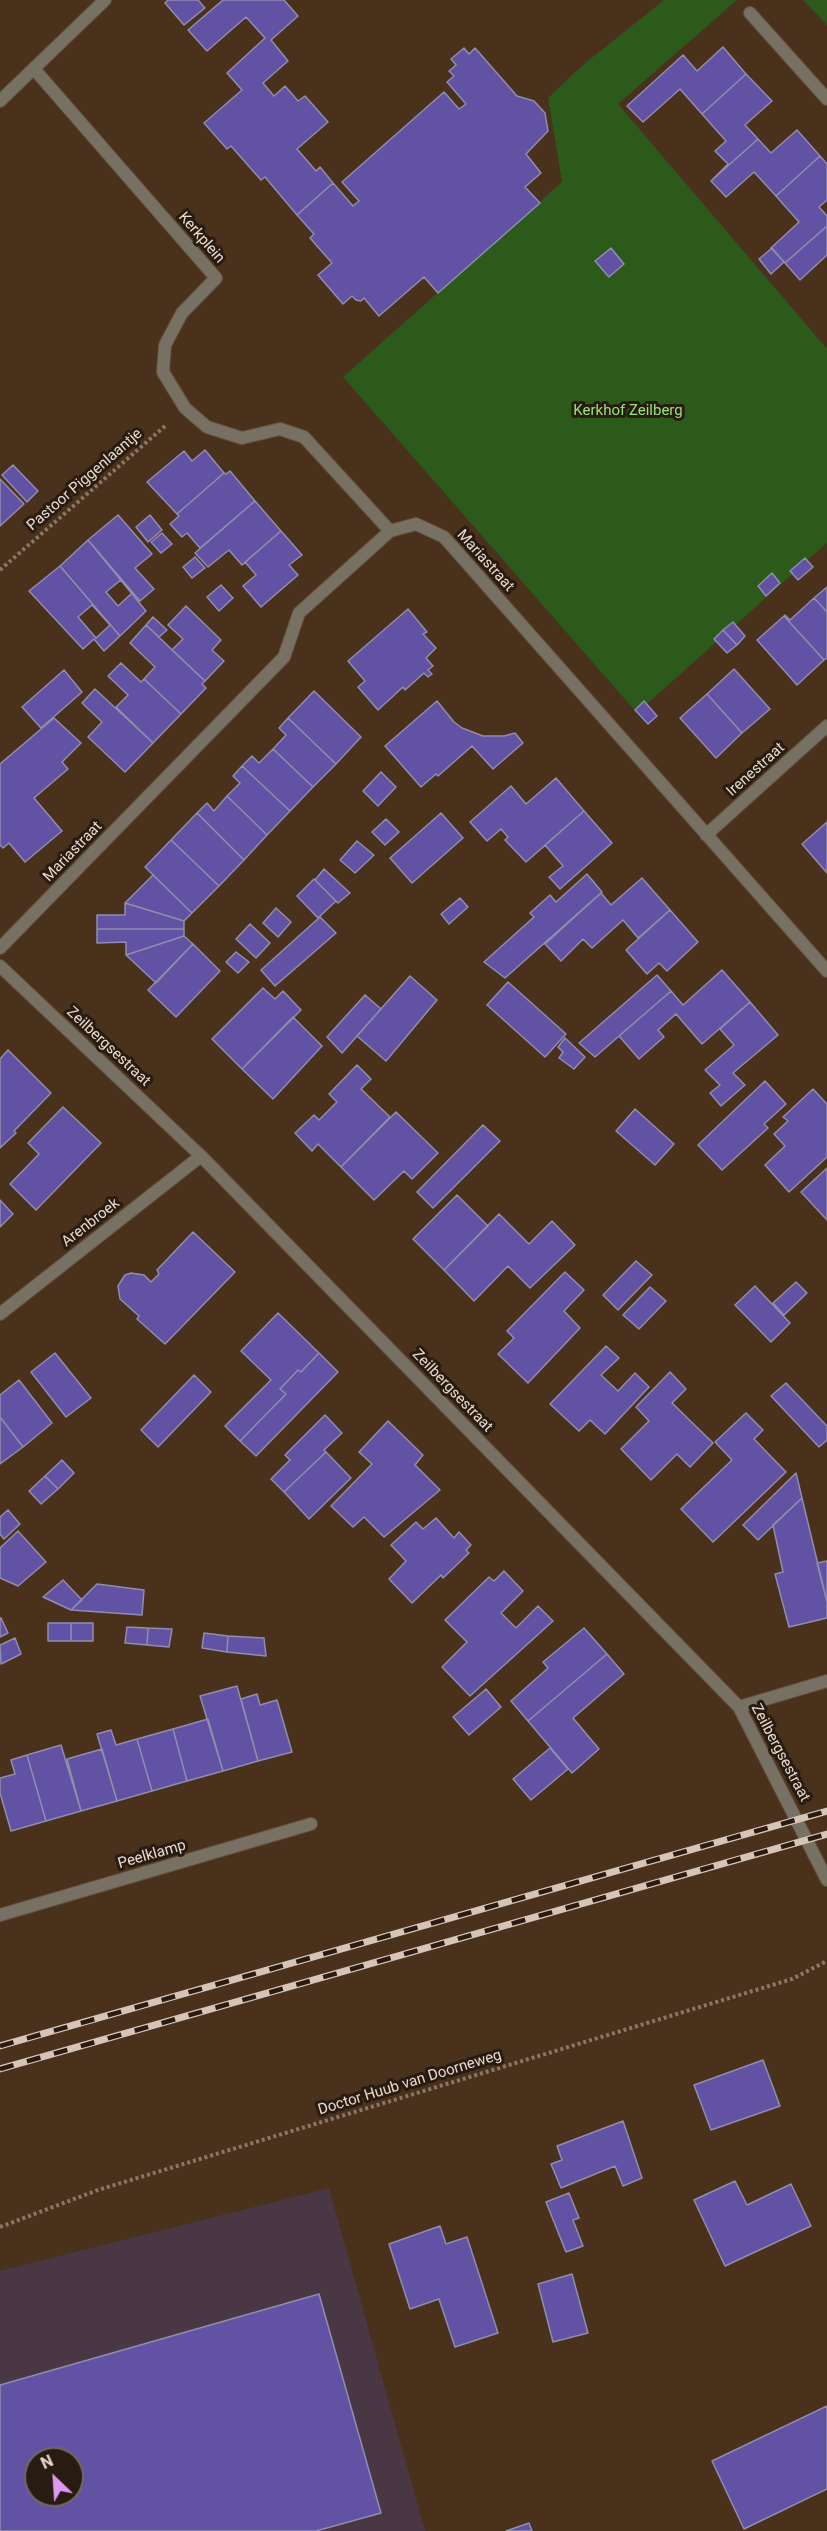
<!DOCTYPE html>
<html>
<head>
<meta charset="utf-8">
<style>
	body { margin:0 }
	#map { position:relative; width:827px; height:2531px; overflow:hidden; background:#49311b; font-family:Roboto,sans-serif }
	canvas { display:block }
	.north { position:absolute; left:24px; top:2447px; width:60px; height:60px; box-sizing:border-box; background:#271b12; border:2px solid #75675d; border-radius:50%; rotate:335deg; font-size:16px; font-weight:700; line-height:24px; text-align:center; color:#eadacd }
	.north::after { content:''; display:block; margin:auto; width:21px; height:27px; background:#df98f2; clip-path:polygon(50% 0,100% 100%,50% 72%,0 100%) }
</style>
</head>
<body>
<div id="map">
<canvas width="827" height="2531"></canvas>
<div class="north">N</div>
</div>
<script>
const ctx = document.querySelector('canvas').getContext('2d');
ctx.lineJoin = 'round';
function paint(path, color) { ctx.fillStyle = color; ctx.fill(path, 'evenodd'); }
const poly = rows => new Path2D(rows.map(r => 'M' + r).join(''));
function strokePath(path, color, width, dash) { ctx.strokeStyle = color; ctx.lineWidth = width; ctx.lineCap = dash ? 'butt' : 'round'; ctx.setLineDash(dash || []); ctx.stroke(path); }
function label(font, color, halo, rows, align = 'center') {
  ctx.font = font + ' Roboto,sans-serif'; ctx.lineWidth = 6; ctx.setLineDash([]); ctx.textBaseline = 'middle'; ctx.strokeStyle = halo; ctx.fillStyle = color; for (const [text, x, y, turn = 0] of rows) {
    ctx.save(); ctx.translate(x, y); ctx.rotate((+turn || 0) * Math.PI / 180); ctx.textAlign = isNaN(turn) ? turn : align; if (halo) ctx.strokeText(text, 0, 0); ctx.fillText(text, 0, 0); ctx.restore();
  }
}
paint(poly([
	[329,2188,425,2531,0,2531,0,2271],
	[36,2459,72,2459,72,2495,36,2495]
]), '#493844');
paint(poly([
	[664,0,737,0,618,104,827,349,827,543,637,713,343,377,562,182,548,98,584,64],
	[803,0,827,0,827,25]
]), '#2c5a1a');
const building = poly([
	[168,0,198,0,205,8,184,25,165,3,168,0],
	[223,0,284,0,298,16,271,40,288,61,263,83,274,96,285,86,298,101,305,96,328,122,297,149,316,171,320,167,333,183,297,215,265,177,261,180,231,146,227,149,204,123,242,90,227,73,265,38,246,17,207,51,188,30,223,0],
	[723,47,746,74,702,114,680,89,643,122,627,106,683,55,697,71,723,47],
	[464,48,469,54,475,48,517,96,534,101,545,113,548,131,526,154,541,173,525,187,540,203,438,293,424,277,379,316,364,298,361,301,356,300,352,296,343,304,318,275,332,263,310,238,314,234,297,215,333,183,353,206,359,201,342,182,444,92,459,109,466,104,447,82,454,76,449,71,456,65,451,59,464,48],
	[746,74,772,101,745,125,758,139,711,181,728,164,715,151,726,141,702,114,746,74],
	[797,130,820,156,776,196,754,172,726,197,711,181,758,139,771,153,797,130],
	[820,156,827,164,827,200,819,207,827,216,827,226,785,263,771,248,799,222,776,196,820,156],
	[827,226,827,255,800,280,785,263,827,226],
	[611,248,624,264,609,277,595,261,611,248],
	[772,248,784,262,771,274,759,259,772,248],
	[205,450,224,473,177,514,147,482,184,451,192,461,205,450],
	[13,465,38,491,27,502,2,475,13,465],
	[230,471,255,501,200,548,187,533,182,537,170,524,179,516,177,514,224,473,226,474,230,471],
	[0,479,24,504,0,526,0,479],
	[255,501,281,531,242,565,229,550,208,567,195,553,255,501],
	[118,515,152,554,135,568,154,589,140,601,88,540,118,515],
	[150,515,162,530,148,542,136,527,150,515],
	[281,531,302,555,289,565,298,575,261,607,243,586,256,575,245,562,281,531],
	[162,533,172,544,161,553,151,542,162,533],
	[88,540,146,611,120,636,60,566,88,540],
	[121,580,132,593,118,606,106,592,121,580],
	[195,557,205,568,192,578,183,567,195,557],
	[805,558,813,567,798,580,790,571,805,558],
	[60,566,120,636,104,651,94,639,83,649,29,591,60,566],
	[92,605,110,625,96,638,78,617,92,605],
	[772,573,780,583,766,596,758,586,772,573],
	[221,585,233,598,219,611,207,597,221,585],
	[827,587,827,612,814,598,827,587],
	[814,598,827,612,827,658,824,660,784,616,785,615,790,620,814,598],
	[186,606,221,640,212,650,224,661,205,681,172,650,183,639,168,625,186,606],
	[408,609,427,632,423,634,436,648,426,658,433,666,428,670,432,674,428,677,424,673,405,690,403,687,378,710,358,687,365,681,348,661,408,609],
	[784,616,824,660,797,685,757,640,784,616],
	[153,617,167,630,159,637,146,625,153,617],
	[733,622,745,636,737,645,723,630,733,622],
	[146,625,205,681,202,684,206,688,181,714,144,679,155,667,130,643,146,625],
	[723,630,737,645,727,653,714,639,723,630],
	[121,663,141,682,144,679,181,714,153,743,116,707,128,695,108,676,121,663],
	[734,669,770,709,742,733,707,694,734,669],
	[64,670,82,692,41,728,22,707,64,670],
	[95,689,153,743,125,772,88,737,102,722,82,703,95,689],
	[314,691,361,737,336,764,288,718,314,691],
	[707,694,742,733,716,758,680,718,707,694],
	[437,701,454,722,462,728,483,736,504,736,515,733,523,743,493,769,472,746,438,776,436,774,421,787,385,746,437,701],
	[644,701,657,716,648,724,635,710,644,701],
	[54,718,81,743,62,762,68,769,34,798,62,831,25,862,9,843,3,848,0,845,0,764,54,718],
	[288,718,336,764,313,787,273,749,286,735,279,728,288,718],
	[273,749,313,787,290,811,242,766,252,756,259,763,273,749],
	[242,766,290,811,267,835,227,796,240,783,233,776,242,766],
	[381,772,396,787,378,806,363,791,381,772],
	[556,778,584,811,526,862,505,840,508,837,501,829,487,841,470,822,511,786,526,804,556,778],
	[227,796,267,835,244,860,197,813,207,803,214,811,227,796],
	[584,811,612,843,560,889,549,877,563,866,545,845,584,811],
	[197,813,244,860,219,886,171,840,197,813],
	[441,813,463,838,412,883,390,858,441,813],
	[386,819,399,832,385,845,372,832,386,819],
	[827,822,827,873,802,844,827,822],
	[171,840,219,886,192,913,145,867,171,840],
	[357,841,374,855,355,873,340,860,357,841],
	[324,869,350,893,338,903,315,880,324,869],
	[587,874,602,892,505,978,484,962,534,917,530,913,550,895,556,902,587,874],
	[153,875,192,913,184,921,125,903,153,875],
	[642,878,670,910,638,938,623,920,592,948,583,939,561,961,545,944,601,893,611,905,642,878],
	[314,879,336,901,318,918,297,896,314,879],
	[460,898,468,907,449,924,441,914,460,898],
	[125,903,184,921,184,929,97,929,97,915,125,915,125,903],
	[276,908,291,922,278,937,263,923,276,908],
	[670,910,698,942,667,971,659,963,647,974,626,950,670,910],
	[320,917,336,933,275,986,261,970,320,917],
	[250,924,270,943,256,958,236,939,250,924],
	[97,929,184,929,184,936,126,955,126,942,97,943,97,929],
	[184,936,193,944,156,983,126,955,184,936],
	[193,944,220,971,176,1017,148,990,193,944],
	[236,952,249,962,238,973,226,962,236,952],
	[722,970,750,1002,702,1044,676,1014,658,1030,664,1037,639,1059,619,1036,671,991,683,1005,722,970],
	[657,975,671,991,595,1057,579,1043,657,975],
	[410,976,437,1000,386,1061,357,1036,410,976],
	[508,982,566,1034,545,1057,487,1005,508,982],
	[263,988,275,999,283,991,301,1010,242,1069,212,1039,263,988],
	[365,995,381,1009,342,1053,327,1037,365,995],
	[750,1002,778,1035,733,1073,745,1085,721,1106,710,1093,720,1085,705,1070,734,1045,720,1029,750,1002],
	[293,1017,322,1046,273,1099,242,1069,293,1017],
	[565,1038,585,1057,574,1069,559,1058,563,1052,558,1047,565,1038],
	[8,1050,51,1093,14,1131,16,1133,0,1148,0,1059,8,1050],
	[357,1065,371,1079,361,1089,390,1117,341,1167,318,1144,312,1151,295,1133,314,1115,319,1120,337,1102,329,1094,357,1065],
	[765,1081,786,1104,764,1124,768,1128,722,1170,698,1145,765,1081],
	[813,1089,827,1104,827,1157,789,1192,765,1165,785,1146,774,1134,788,1121,783,1117,813,1089],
	[63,1107,101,1143,36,1210,10,1184,39,1154,28,1143,63,1107],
	[635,1109,674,1144,655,1165,616,1131,635,1109],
	[396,1112,438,1153,412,1179,404,1171,374,1200,341,1167,396,1112],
	[483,1125,500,1141,433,1208,417,1192,483,1125],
	[827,1168,827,1220,801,1192,827,1168],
	[457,1195,488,1226,444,1270,413,1239,457,1195],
	[0,1200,13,1214,0,1227,0,1200],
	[499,1214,529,1244,552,1221,575,1245,530,1288,508,1266,474,1301,444,1270,499,1214],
	[193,1232,235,1272,165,1344,137,1319,139,1316,120,1299,118,1286,125,1275,131,1273,144,1275,151,1282,159,1274,157,1270,193,1232],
	[636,1261,652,1275,618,1310,603,1295,636,1261],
	[565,1272,584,1290,564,1311,580,1328,528,1383,498,1354,514,1338,507,1331,565,1272],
	[796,1282,807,1293,784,1315,773,1303,796,1282],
	[755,1286,790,1323,771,1342,735,1305,755,1286],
	[650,1287,666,1301,639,1329,623,1315,650,1287],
	[278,1313,319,1353,301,1372,298,1370,280,1389,286,1394,240,1441,225,1426,271,1380,241,1351,278,1313],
	[606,1346,619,1358,601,1375,618,1391,635,1373,649,1387,605,1434,590,1420,579,1431,550,1404,606,1346],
	[55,1353,91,1398,66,1417,31,1372,55,1353],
	[319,1353,338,1372,256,1456,240,1441,286,1394,280,1389,298,1370,301,1372,319,1353],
	[670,1372,686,1389,672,1403,713,1443,690,1467,677,1454,651,1480,621,1449,649,1421,636,1407,670,1372],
	[194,1375,211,1392,158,1447,141,1430,194,1375],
	[19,1380,52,1423,23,1447,0,1417,0,1395,19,1380],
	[786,1383,827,1426,827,1440,819,1447,771,1396,786,1383],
	[746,1413,763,1430,754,1439,786,1472,713,1542,681,1509,732,1460,715,1442,746,1413],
	[325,1415,342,1433,324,1450,326,1452,284,1492,271,1479,290,1460,285,1455,325,1415],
	[0,1417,23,1447,0,1464,0,1417],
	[388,1421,423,1455,415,1465,440,1490,384,1537,364,1517,353,1527,331,1506,372,1464,359,1452,388,1421],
	[326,1452,351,1478,309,1519,284,1492,326,1452],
	[62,1460,74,1473,58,1489,45,1476,62,1460],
	[796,1473,802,1498,758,1540,743,1525,796,1473],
	[45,1476,58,1489,41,1504,29,1491,45,1476],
	[802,1498,827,1602,827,1618,789,1627,775,1574,783,1572,773,1525,802,1498],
	[8,1510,20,1524,4,1539,0,1534,0,1517,8,1510],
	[436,1518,454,1538,459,1532,471,1545,466,1550,469,1553,443,1578,441,1575,412,1603,389,1579,406,1561,391,1545,416,1522,423,1529,436,1518],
	[18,1531,46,1562,18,1586,0,1578,0,1548,18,1531],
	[827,1561,827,1602,817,1563,827,1561],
	[504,1571,523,1591,501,1613,516,1628,538,1606,553,1621,470,1696,442,1667,467,1642,445,1620,489,1577,494,1581,504,1571],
	[63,1580,82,1600,71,1610,43,1597,63,1580],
	[97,1584,144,1590,142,1615,71,1610,97,1584],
	[1,1618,8,1633,0,1637,0,1618,1,1618],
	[48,1623,71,1623,71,1641,48,1641,48,1623],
	[71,1623,93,1623,93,1641,71,1641,71,1623],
	[127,1627,148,1628,147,1645,125,1643,127,1627],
	[148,1628,172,1629,169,1647,147,1645,148,1628],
	[584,1628,607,1654,528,1721,511,1701,548,1668,543,1662,584,1628],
	[204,1633,228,1636,227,1652,202,1648,204,1633],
	[228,1636,264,1638,266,1656,227,1652,228,1636],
	[15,1638,21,1654,1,1664,0,1645,15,1638],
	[607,1654,624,1674,573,1718,599,1749,572,1773,528,1721,607,1654],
	[237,1686,258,1761,223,1771,200,1696,237,1686],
	[486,1689,501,1707,469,1735,453,1717,486,1689],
	[257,1694,260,1705,277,1700,292,1752,258,1761,241,1699,257,1694],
	[208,1719,223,1771,187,1781,173,1729,208,1719],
	[173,1729,187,1781,152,1791,137,1739,173,1729],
	[111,1730,116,1745,137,1739,152,1791,117,1801,97,1734,111,1730],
	[61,1745,81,1811,46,1821,27,1755,61,1745],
	[550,1748,568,1769,531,1800,513,1779,550,1748],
	[102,1749,117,1801,81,1811,67,1759,102,1749],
	[27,1755,46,1821,11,1831,0,1793,0,1778,15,1774,11,1760,27,1755],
	[763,2060,780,2106,711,2130,694,2085,763,2060],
	[623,2121,642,2178,623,2186,615,2166,561,2188,551,2164,562,2160,557,2146,623,2121],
	[735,2181,747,2205,791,2184,811,2226,725,2266,694,2200,735,2181],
	[569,2193,579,2218,573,2220,583,2246,566,2252,546,2202,569,2193],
	[440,2226,446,2244,467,2237,498,2333,455,2347,439,2299,410,2309,389,2244,440,2226],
	[572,2274,588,2333,553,2342,538,2284,572,2274],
	[319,2294,381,2513,316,2531,0,2531,0,2385,319,2294],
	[36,2459,72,2459,72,2495,36,2495,36,2459],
	[827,2406,827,2489,744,2529,712,2461,827,2406],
	[529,2523,532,2531,506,2531,529,2523]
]);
paint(building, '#6252a4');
strokePath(building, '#908dae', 1.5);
const minor = poly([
	[750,13,827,99],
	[35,70,216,278,182,313,165,345,163,372,185,408,207,427,242,438,280,429,304,437,390,531],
	[706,835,827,726],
	[0,948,284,657,299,613,390,531,416,524,444,537,827,971],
	[0,966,201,1156,739,1707,827,1880],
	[0,1314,201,1156],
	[739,1707,827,1681],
	[0,1915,311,1824]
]);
const tertiary = poly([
	[0,101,105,0]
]);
strokePath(minor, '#664f3b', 14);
strokePath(tertiary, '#664f3b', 14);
strokePath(poly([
	[0,570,165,426],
	[0,2227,98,2190,792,1979,827,1961]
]), '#8c7765', 4, [3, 3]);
strokePath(minor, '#777163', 12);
strokePath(tertiary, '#777163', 12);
const rail = poly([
	[0,2046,827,1811],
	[0,2069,827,1834]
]);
strokePath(rail, '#d6c5b6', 7);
strokePath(rail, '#271b12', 4.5, [14]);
label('15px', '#eadacd', '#271b12', [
	["Kerkplein",201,238,49],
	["Pastoor Piggenlaantje",85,480,-41],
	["Mariastraat",485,561,48],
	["Irenestraat",756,770,-42],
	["Mariastraat",73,852,-46],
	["Zeilbergsestraat",108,1047,43],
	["Arenbroek",91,1223,-38],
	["Zeilbergsestraat",452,1391,46],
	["Zeilbergsestraat",780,1753,62],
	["Peelklamp",152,1855,-16],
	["Doctor Huub van Doorneweg",410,2083,-17]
]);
label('15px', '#96e47b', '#271b12', [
	["Kerkhof Zeilberg",628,411]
]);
</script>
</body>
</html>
